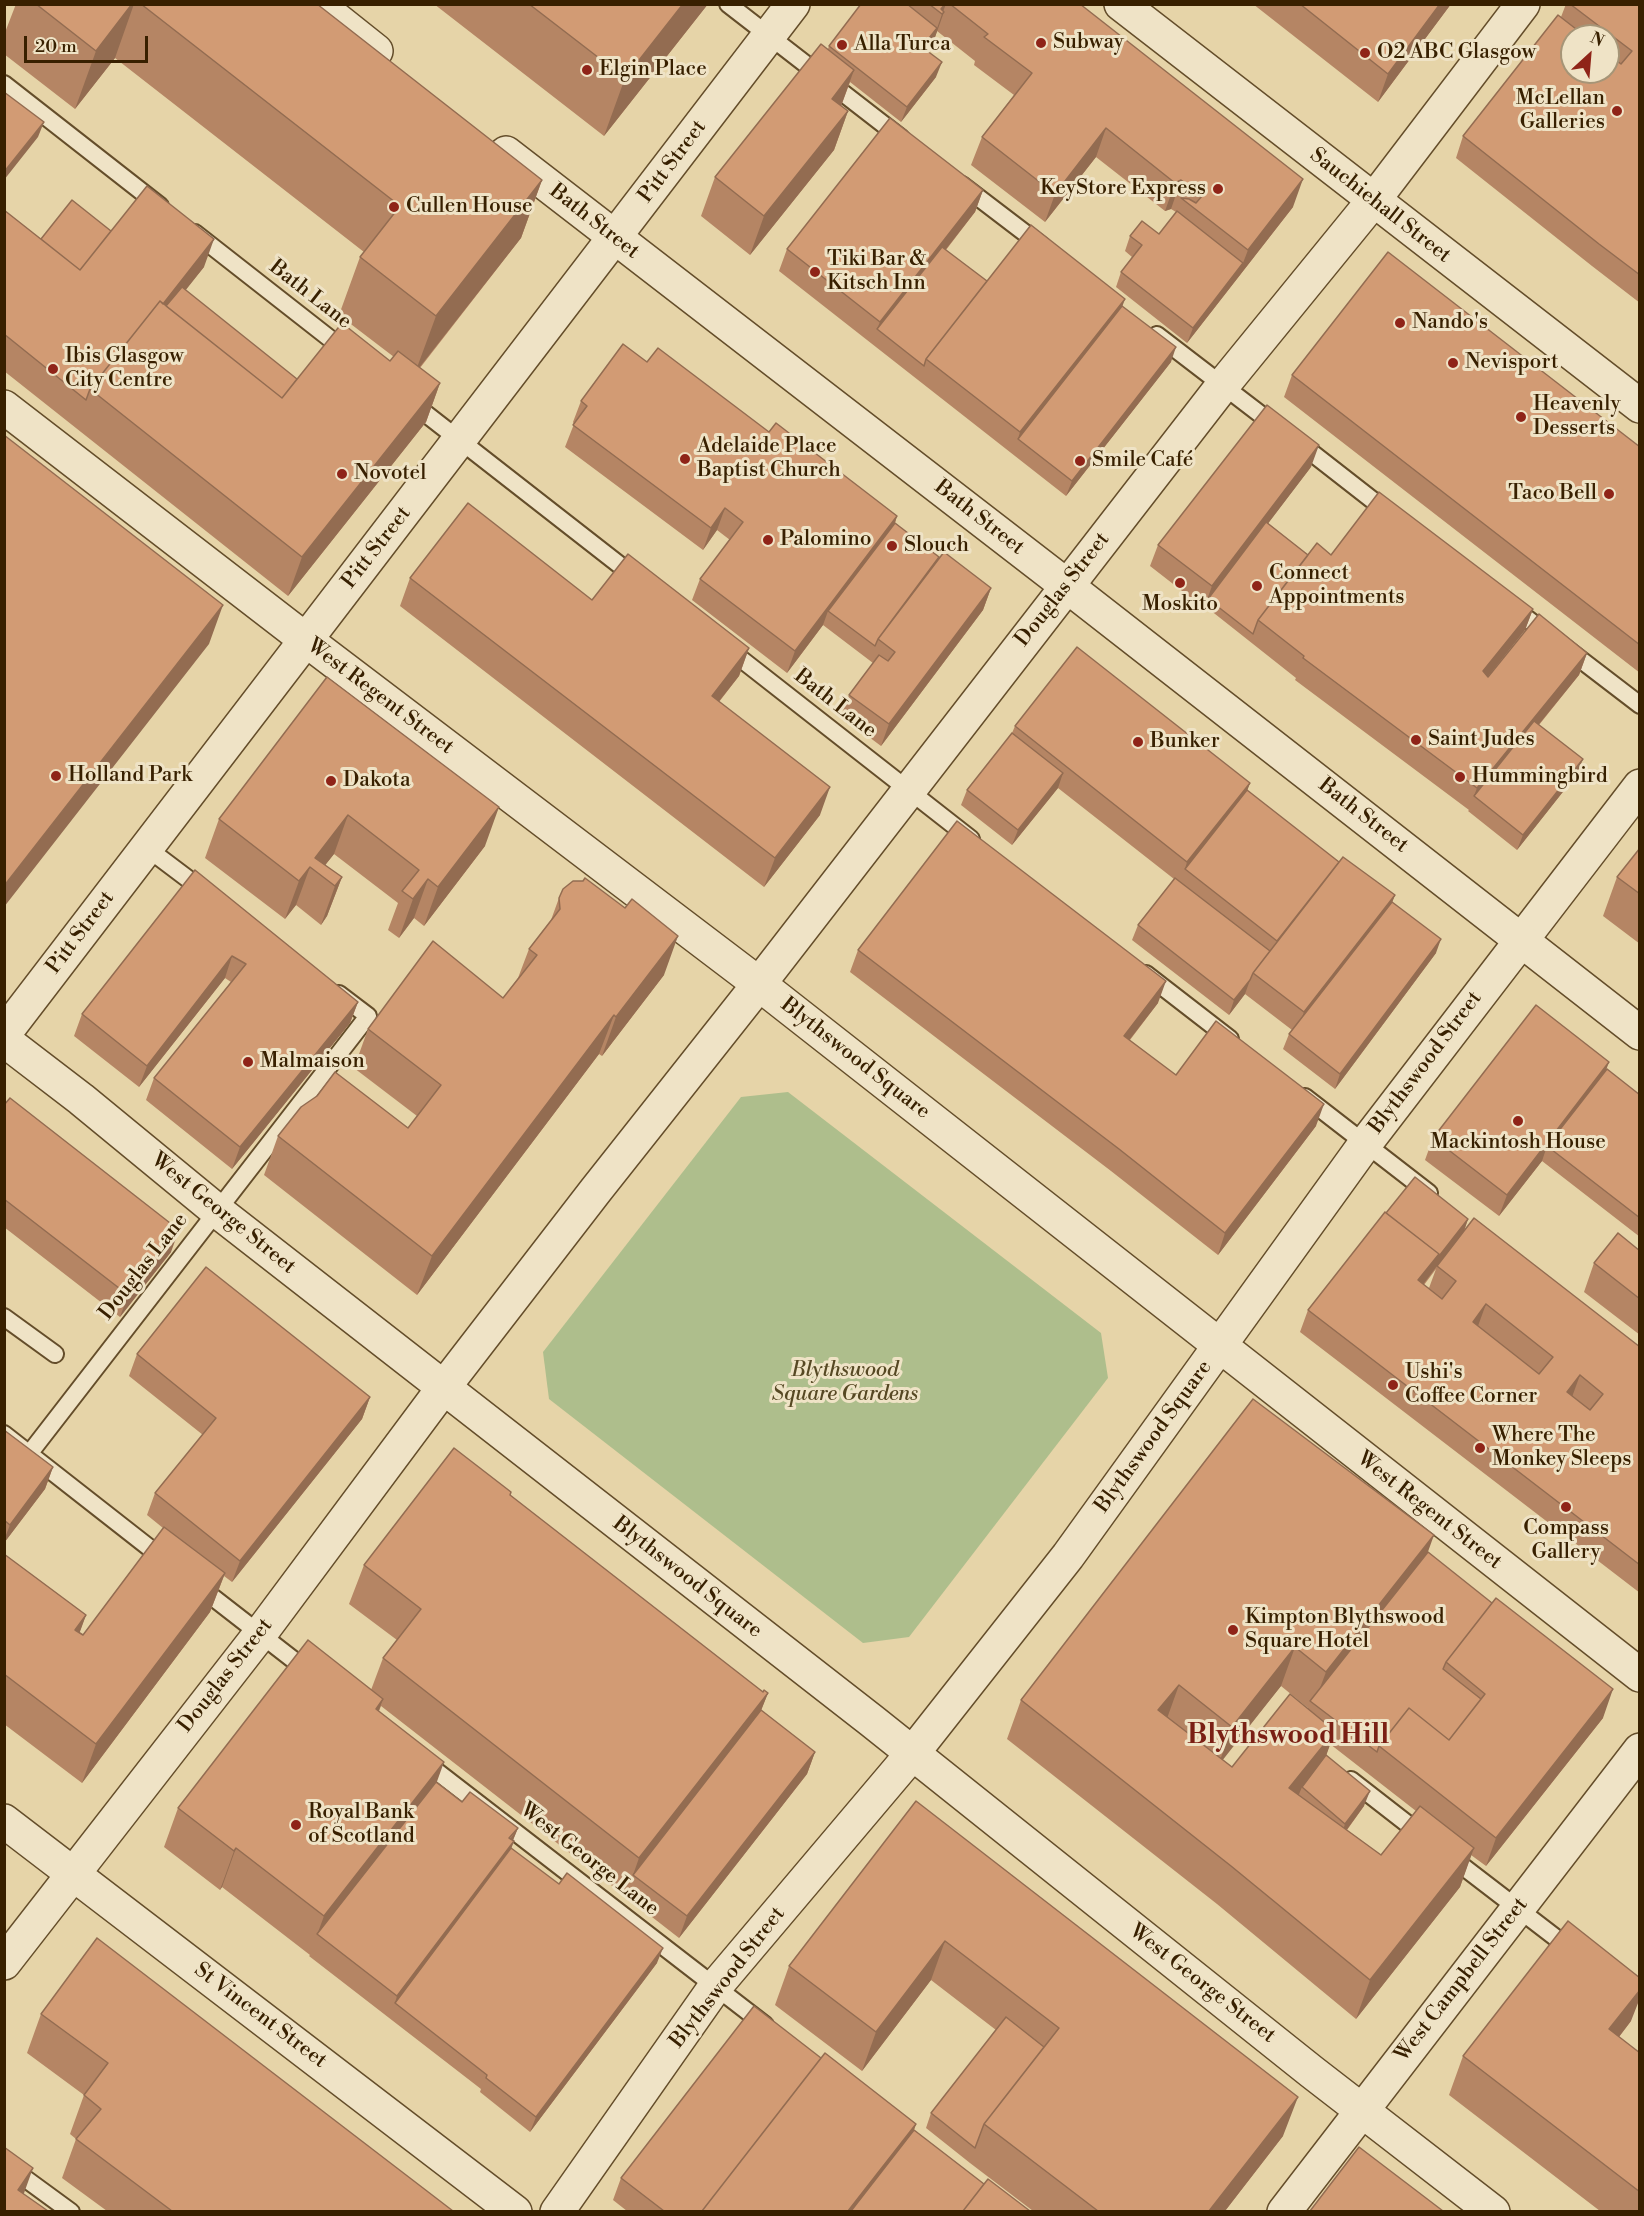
<!DOCTYPE html>
<html>
<head>
<meta charset="utf-8">
<style>
	body { margin:0 }
	#map { position:relative; width:1644px; height:2216px; overflow:hidden; background:#e6d4a8; font-family:"Libre Bodoni",serif }
	canvas { display:block }
	.frame { position:absolute; inset:0; border:6px solid #382000; pointer-events:none }
	.north { position:absolute; left:1560px; top:24px; width:60px; height:60px; box-sizing:border-box; background:#efe3c6; border:2px solid #a69577; border-radius:50%; rotate:26deg; font-size:16px; font-weight:700; line-height:24px; text-align:center; color:#382000 }
	.north::after { content:''; display:block; margin:auto; width:21px; height:27px; background:#8f2418; clip-path:polygon(50% 0,100% 100%,50% 72%,0 100%) }
	.scale { position:absolute; left:24px; top:36px; width:124px; height:27px; box-sizing:border-box; border:3px solid #382000; border-top:0; padding-left:8px; font-size:18px; line-height:21px; white-space:nowrap; color:#382000; -webkit-text-stroke:4px #efe3c6; paint-order:stroke }
</style>
</head>
<body>
<div id="map">
<canvas width="1644" height="2216"></canvas>
<div class="frame"></div>
<div class="north">N</div>
<div class="scale">20 m</div>
</div>
<script>
const ctx = document.querySelector('canvas').getContext('2d');
ctx.lineJoin = 'round';
function paint(path, color) { ctx.fillStyle = color; ctx.fill(path, 'evenodd'); }
const poly = rows => new Path2D(rows.map(r => 'M' + r).join(''));
function strokePath(path, color, width, dash) { ctx.strokeStyle = color; ctx.lineWidth = width; ctx.lineCap = dash ? 'butt' : 'round'; ctx.setLineDash(dash || []); ctx.stroke(path); }
function label(font, color, halo, rows, align = 'center') {
  ctx.font = font + ' "Libre Bodoni",serif'; ctx.lineWidth = 6; ctx.setLineDash([]); ctx.textBaseline = 'middle'; ctx.strokeStyle = halo; ctx.fillStyle = color; for (const [text, x, y, turn = 0] of rows) {
    ctx.save(); ctx.translate(x, y); ctx.rotate((+turn || 0) * Math.PI / 180); ctx.textAlign = isNaN(turn) ? turn : align; if (halo) ctx.strokeText(text, 0, 0); ctx.fillText(text, 0, 0); ctx.restore();
  }
}
paint(poly([
	[788,1092,1101,1333,1108,1378,909,1637,863,1643,549,1399,543,1352,741,1097]
]), '#aebe8c');
const service = poly([
	[728,4,901,138],
	[4,84,160,206],
	[962,185,1042,246],
	[195,233,347,352],
	[1157,335,1277,427],
	[412,403,635,577],
	[1298,442,1389,513],
	[1512,607,1640,705],
	[727,648,971,839],
	[147,848,204,891],
	[1146,974,1230,1039],
	[1305,1097,1429,1193],
	[4,1317,55,1354],
	[4,1434,165,1560],
	[29,1454,368,1016,339,994],
	[197,1585,309,1672],
	[422,1760,765,2025],
	[1351,1780,1423,1836],
	[1448,1855,1573,1951],
	[4,2163,71,2212]
]);
const minor = poly([
	[4,407,306,640,759,984,1640,1675],
	[4,1034,793,4],
	[4,1040,81,1099,216,1210,872,1721,1312,2072,1493,2212],
	[4,1821,515,2212],
	[4,1963,260,1634,444,1387,596,1190,759,984,1223,385,1373,201,1523,4],
	[557,2212,715,1987,912,1754,1068,1556,1365,1144,1640,786],
	[1284,2212,1640,1750]
]);
const tertiary = poly([
	[317,4,376,51],
	[1121,4,1640,406],
	[506,153,1067,586,1640,1033]
]);
strokePath(service, '#644d2a', 20);
strokePath(minor, '#644d2a', 36);
strokePath(tertiary, '#644d2a', 36);
strokePath(service, '#efe3c6', 16);
strokePath(minor, '#efe3c6', 33);
strokePath(tertiary, '#efe3c6', 33);
paint(poly([
	[16,4,317,4,542,180,521,238,420,368,440,383,426,422,288,596,4,371,4,210,41,239,111,231,204,267,185,290,297,379,390,361,394,357,339,315,360,257,364,252,115,58,75,109,4,54,4,35],
	[434,4,708,4,604,136],
	[861,4,1080,4,1293,207,1187,343,1116,287,1121,272,1132,257,1125,251,1130,236,1159,234,1176,212,1171,209,1165,211,1096,157,1045,222,971,165,982,137,1014,95,974,65,975,61,937,31,934,40,926,50,936,77,901,122,850,82,841,106,848,111,834,150,750,255,701,216,715,177,828,49,829,46],
	[1253,4,1451,4,1378,102],
	[1566,4,1640,4,1640,303,1592,266,1456,158,1463,136,1561,17],
	[1572,36,1608,36,1608,72],
	[983,190,975,212,946,250,987,281,1122,306,1171,362,1066,496,779,271,787,249],
	[647,362,769,432,897,516,895,523,939,557,991,588,983,610,881,746,841,716,849,695,873,663,823,625,787,673,692,600,700,579,730,540,717,530,703,550,565,447,574,424,573,422,581,401],
	[1292,375,1640,447,1640,673,1284,397],
	[1311,467,1268,523,1308,555,1331,555,1533,609,1525,630,1488,676,1587,653,1579,675,1539,725,1577,774,1517,850,1468,811,1469,810,1295,680,1296,678,1205,606,1204,608,1150,566,1158,545],
	[410,578,592,600,749,648,739,676,719,702,820,815,764,887,400,606],
	[327,677,485,846,424,926,414,918,399,938,388,930,398,903,334,854,325,865,342,877,327,916,321,925,296,905,285,919,205,858,219,819],
	[1015,726,1250,783,1247,790,1339,862,1395,895,1392,902,1436,953,1335,1089,1283,1049,1289,1034,1292,1030,1245,994,1229,1015,1132,940,1138,925,1174,879,1058,788,1012,845,961,805,967,790,1012,733],
	[1640,848,1640,944,1603,916,1617,877],
	[195,870,358,1002,350,1023,232,1169,146,1100,154,1078,231,982,225,978,139,1087,74,1036,82,1014],
	[559,898,664,975,602,1056,599,1054,417,1295,264,1175,278,1136,408,1128,417,1116,354,1068,368,1029,503,998,518,978,529,949,551,920],
	[858,950,1158,1003,1130,1040,1176,1075,1316,1126,1218,1255,1111,1171,850,972],
	[1607,1069,1640,1095,1640,1237,1542,1161,1499,1216,1425,1160,1433,1138],
	[4,1105,171,1252,120,1317,4,1227],
	[1386,1213,1468,1219,1464,1231,1640,1347,1640,1593,1300,1332,1308,1310],
	[1436,1269,1429,1288,1424,1285],
	[1640,1251,1640,1335,1584,1292,1594,1263],
	[137,1354,370,1397,362,1419,232,1582,224,1576,210,1612,82,1783,4,1724,4,1554,86,1615,79,1633,83,1635,163,1528,147,1515,155,1493,203,1435,129,1376],
	[4,1430,53,1467,45,1489,4,1543],
	[510,1495,763,1692,768,1693,761,1710,815,1752,807,1774,679,1938,381,1706,379,1711,437,1782,462,1802,518,1828,513,1840,514,1841,511,1848,657,1963,530,2132,480,2092,481,2089,309,1956,310,1955,222,1887,220,1890,164,1847,178,1808,371,1690,383,1658,397,1640,349,1604,364,1565],
	[1428,1552,1603,1718,1486,1866,1471,1855,1460,1887,1356,2019,1217,1904,1007,1739,1021,1700],
	[1281,1686,1308,1708,1232,1767,1222,1759],
	[1330,1744,1416,1811,1381,1855,1347,1830,1364,1806,1326,1755],
	[916,1801,1283,2136,1225,2211,1033,2211,970,2163,926,2128,931,2113,996,2030,931,1980,862,2071,775,2005,789,1966],
	[41,2014,453,2211,107,2211,62,2178,76,2139,70,2134,84,2095,27,2053],
	[1631,2021,1619,2037,1640,2053,1640,2211,1600,2211,1449,2095,1463,2056],
	[821,2058,916,2124,914,2130,984,2184,1030,2211,627,2211,613,2200,621,2178]
]), '#b58564');
paint(poly([
	[132,4,134,4,115,58,75,109,96,51],
	[683,4,708,4,604,136,625,78],
	[945,4,946,4,942,14,944,12,934,40,932,43,942,14,941,9],
	[1440,4,1451,4,1378,102,1388,74],
	[937,28,932,43,916,62,922,47],
	[942,62,936,77,901,122,907,107],
	[854,70,840,109,832,99],
	[848,111,834,150,750,255,764,216],
	[44,122,38,137,4,180,4,172],
	[1106,128,1096,157,1045,222,1055,194],
	[1303,179,1293,207,1187,343,1193,328,1243,263,1248,250],
	[542,180,521,238,415,373,436,316],
	[1181,180,1171,209,1165,211,1175,183],
	[983,190,975,212,881,332,877,329,880,322],
	[214,239,204,267,155,329,93,391],
	[1125,299,1117,321,1018,439,1020,432],
	[1176,347,1171,362,1066,496,1072,481],
	[440,383,426,422,288,596,302,557],
	[1319,445,1311,467,1210,600,1208,599,1204,608,1212,586],
	[725,508,717,530,703,550,711,528],
	[897,516,890,538,828,611,823,625,787,673,795,651],
	[991,588,983,610,881,746,889,724],
	[223,605,209,644,4,907,4,886],
	[1533,609,1525,630,1475,693,1483,671],
	[749,648,739,676,701,724,712,696],
	[1587,653,1579,675,1478,799,1474,796,1477,788],
	[1583,759,1577,774,1517,850,1523,835],
	[1063,773,1058,788,1012,845,1018,830],
	[1250,783,1242,805,1185,869,1187,862],
	[830,787,820,815,764,887,775,858],
	[499,807,485,846,424,926,438,887],
	[348,815,334,854,319,873,315,858],
	[310,867,296,905,285,919,299,881],
	[342,877,327,916,321,925,335,886],
	[428,879,414,918,399,938,413,899],
	[1395,895,1387,916,1296,1034,1304,1012],
	[678,936,664,975,602,1056,616,1017],
	[1441,939,1436,953,1335,1089,1340,1074],
	[232,956,225,978,139,1087,147,1066],
	[1250,980,1245,994,1229,1015,1234,1000],
	[1166,981,1158,1003,1116,1057,1124,1036],
	[358,1002,350,1023,232,1169,240,1147],
	[614,1015,599,1054,417,1295,432,1256],
	[1609,1062,1601,1084,1547,1146,1542,1161,1499,1216,1507,1195],
	[1324,1104,1316,1126,1218,1255,1225,1233],
	[1468,1219,1463,1234,1437,1266,1410,1302,1418,1280,1439,1254],
	[179,1230,171,1252,120,1317,128,1295],
	[1486,1304,1478,1326,1473,1322],
	[1580,1375,1572,1397,1567,1392],
	[370,1397,362,1419,232,1582,240,1561],
	[53,1467,45,1489,4,1543,4,1540,10,1525],
	[1434,1535,1420,1574,1314,1704,1326,1672],
	[225,1573,210,1612,82,1783,96,1744],
	[86,1615,72,1654,75,1630],
	[1295,1647,1281,1686,1218,1766,1232,1727],
	[1179,1685,1165,1724,1158,1710],
	[1613,1689,1603,1718,1486,1866,1496,1838],
	[768,1693,753,1731,633,1875,639,1858],
	[383,1699,369,1738,376,1709],
	[1335,1731,1321,1770,1302,1787,1297,1799,1289,1788],
	[815,1752,807,1774,679,1938,687,1916],
	[444,1762,430,1801,317,1935,324,1916],
	[1370,1791,1364,1806,1340,1839,1345,1824],
	[518,1828,511,1845,514,1841,506,1863,395,2003,397,1996],
	[236,1848,222,1887,220,1890,234,1851],
	[1474,1848,1460,1887,1356,2019,1370,1980],
	[945,1941,931,1980,862,2071,876,2032],
	[663,1948,657,1963,530,2132,536,2117],
	[1640,1990,1640,1998,1631,2021,1595,2068,1609,2029],
	[1298,2097,1283,2136,1225,2211,1209,2211],
	[916,2124,906,2152,860,2211,848,2211],
	[33,2168,23,2196,18,2190]
]), '#936c51');
const building = poly([
	[36,4,132,4,96,51,36,4],
	[141,4,317,4,542,180,436,316,360,257,400,206,141,4],
	[529,4,683,4,625,78,529,4],
	[861,4,907,4,937,28,922,47,942,62,907,107,829,46,861,4],
	[929,4,945,4,941,9,944,12,942,14,929,4],
	[950,4,1080,4,1303,179,1248,250,1181,198,1189,199,1196,203,1202,196,1181,180,1175,183,1106,128,1055,194,982,137,1032,73,984,37,988,34,950,4],
	[1300,4,1440,4,1388,74,1300,4],
	[1570,4,1640,4,1640,275,1599,244,1463,136,1558,15,1585,36,1572,36,1572,72,1608,72,1608,54,1621,64,1632,51,1570,4],
	[821,44,854,70,832,99,848,111,764,216,715,177,821,44],
	[4,92,44,122,4,172,4,92],
	[890,118,983,190,880,322,787,249,890,118],
	[147,186,214,239,163,304,160,301,90,389,86,400,4,334,4,210,80,270,147,186],
	[72,200,111,231,80,270,41,239,72,200],
	[1177,211,1243,263,1193,328,1121,272,1142,245,1130,236,1142,221,1159,234,1177,211],
	[1031,225,1125,299,1020,432,926,359,1031,225],
	[942,247,987,281,926,359,924,366,877,329,942,247],
	[1388,252,1640,447,1640,645,1292,375,1388,252],
	[182,287,297,379,282,398,166,306,182,287],
	[160,301,282,398,342,323,390,361,398,351,440,383,302,557,90,389,160,301],
	[1122,306,1176,347,1072,481,1018,439,1122,306],
	[623,344,647,362,658,348,769,432,776,423,897,516,795,651,700,579,743,522,725,508,711,528,573,425,587,406,581,401,623,344],
	[1267,405,1319,445,1212,586,1158,545,1267,405],
	[4,435,223,605,4,886,4,435],
	[1379,492,1533,609,1483,671,1488,677,1539,614,1587,653,1477,788,1303,658,1304,656,1258,620,1317,543,1331,555,1379,492],
	[468,503,592,600,628,554,749,648,712,696,830,787,775,858,410,578,468,503],
	[1266,522,1308,555,1258,620,1253,634,1208,599,1266,522],
	[895,523,939,557,878,639,875,646,828,611,895,523],
	[944,552,991,588,889,724,849,695,879,655,888,661,895,652,878,639,944,552],
	[1077,647,1250,783,1187,862,1015,726,1077,647],
	[327,677,499,807,438,887,428,879,413,899,402,891,419,870,348,815,315,858,342,877,335,886,310,867,299,881,219,819,327,677],
	[1534,721,1583,759,1523,835,1474,796,1534,721],
	[1012,733,1063,773,1018,830,967,790,1012,733],
	[1247,790,1339,862,1277,941,1185,869,1247,790],
	[957,821,1166,981,1124,1036,1176,1075,1216,1021,1324,1104,1225,1233,1119,1149,858,950,957,821],
	[1640,848,1640,894,1617,877,1640,848],
	[1343,857,1395,895,1304,1012,1253,973,1343,857],
	[195,870,358,1002,240,1147,154,1078,246,964,232,956,147,1066,82,1014,195,870],
	[585,878,625,908,632,899,678,936,616,1017,614,1015,432,1256,278,1136,301,1107,317,1096,335,1072,408,1128,441,1085,368,1029,433,941,503,998,537,955,529,949,560,909,559,898,563,889,573,881,583,881,585,878],
	[1175,878,1270,951,1253,973,1250,980,1234,1000,1138,925,1175,878],
	[1392,902,1441,939,1340,1074,1289,1034,1392,902],
	[1536,1005,1609,1062,1507,1195,1433,1138,1536,1005],
	[1607,1069,1640,1095,1640,1218,1547,1146,1607,1069],
	[10,1098,179,1230,128,1295,4,1199,4,1105,10,1098],
	[1415,1177,1468,1219,1436,1260,1439,1254,1386,1213,1415,1177],
	[1385,1212,1439,1254,1418,1280,1442,1299,1456,1281,1437,1266,1474,1218,1640,1347,1640,1565,1308,1310,1385,1212],
	[1486,1304,1553,1357,1539,1374,1473,1322,1486,1304],
	[1580,1375,1603,1394,1590,1410,1567,1392,1580,1375],
	[1618,1233,1640,1251,1640,1299,1594,1263,1618,1233],
	[206,1267,370,1397,240,1561,155,1493,216,1418,137,1354,206,1267],
	[1253,1399,1434,1535,1326,1672,1295,1647,1232,1727,1179,1685,1158,1710,1232,1767,1290,1694,1335,1731,1289,1788,1381,1855,1420,1806,1474,1848,1370,1980,1231,1866,1021,1700,1253,1399],
	[4,1430,53,1467,10,1525,4,1520,4,1430],
	[454,1448,511,1492,510,1495,763,1692,764,1690,768,1693,639,1858,383,1658,421,1609,364,1565,454,1448],
	[164,1527,225,1573,96,1744,4,1674,4,1554,86,1615,75,1630,83,1635,164,1527],
	[1428,1552,1492,1603,1446,1662,1443,1669,1481,1699,1449,1740,1409,1708,1379,1746,1377,1752,1310,1701,1428,1552],
	[1496,1598,1613,1689,1496,1838,1379,1746,1409,1708,1449,1740,1485,1694,1446,1662,1496,1598],
	[308,1640,383,1699,376,1709,444,1762,324,1916,236,1848,234,1851,178,1808,308,1640],
	[761,1710,815,1752,687,1916,633,1875,761,1710],
	[1326,1755,1370,1791,1345,1824,1302,1787,1326,1755],
	[436,1782,462,1802,470,1792,518,1828,509,1838,514,1841,397,1996,317,1934,436,1782],
	[916,1801,1298,2097,1209,2211,1098,2211,984,2124,1059,2028,945,1941,876,2032,789,1966,916,1801],
	[511,1848,559,1884,567,1873,663,1948,536,2117,486,2078,487,2075,395,2003,511,1848],
	[1568,1921,1640,1978,1640,1990,1609,2029,1640,2053,1640,2192,1463,2056,1568,1921],
	[97,1938,453,2211,172,2211,76,2139,101,2109,84,2095,108,2063,41,2014,97,1938],
	[754,2006,821,2058,702,2211,664,2211,621,2178,754,2006],
	[1006,2017,1044,2047,984,2124,975,2148,931,2113,1006,2017],
	[825,2053,916,2124,848,2211,702,2211,825,2053],
	[914,2130,984,2184,963,2211,851,2211,914,2130],
	[4,2147,33,2168,18,2190,48,2211,4,2211,4,2147],
	[1359,2147,1443,2211,1310,2211,1359,2147],
	[988,2179,1030,2211,963,2211,988,2179]
]);
paint(building, '#d29b74');
strokePath(building, '#936c51', 1.5);
for (const [x, y, r, color] of [
	[1041,43,6,"#8f2418"],
	[842,45,6,"#8f2418"],
	[1365,53,6,"#8f2418"],
	[587,70,6,"#8f2418"],
	[1617,111,6,"#8f2418"],
	[1218,189,6,"#8f2418"],
	[394,207,6,"#8f2418"],
	[815,272,6,"#8f2418"],
	[1400,323,6,"#8f2418"],
	[1453,363,6,"#8f2418"],
	[53,369,6,"#8f2418"],
	[1521,417,6,"#8f2418"],
	[685,459,6,"#8f2418"],
	[1080,461,6,"#8f2418"],
	[342,474,6,"#8f2418"],
	[1609,494,6,"#8f2418"],
	[768,540,6,"#8f2418"],
	[892,546,6,"#8f2418"],
	[1180,583,6,"#8f2418"],
	[1257,586,6,"#8f2418"],
	[1416,740,6,"#8f2418"],
	[1138,742,6,"#8f2418"],
	[56,776,6,"#8f2418"],
	[1460,777,6,"#8f2418"],
	[331,781,6,"#8f2418"],
	[248,1062,6,"#8f2418"],
	[1518,1121,6,"#8f2418"],
	[1393,1385,6,"#8f2418"],
	[1480,1448,6,"#8f2418"],
	[1566,1507,6,"#8f2418"],
	[1233,1630,6,"#8f2418"],
	[296,1825,6,"#8f2418"]
]) { const dot = new Path2D(); dot.arc(x, y, r, 0, 2 * Math.PI); ctx.fillStyle = color; ctx.fill(dot); strokePath(dot, '#efe3c6', 2); }
label('21px', '#382000', '#efe3c6', [
	["Subway",1053,43],
	["Alla Turca",854,45],
	["O2 ABC Glasgow",1377,53],
	["Elgin Place",599,70],
	["McLellan",1605,99,"right"],
	["Galleries",1605,123,"right"],
	["KeyStore Express",1206,189,"right"],
	["Cullen House",406,207],
	["Tiki Bar &",827,260],
	["Kitsch Inn",827,284],
	["Nando's",1412,323],
	["Ibis Glasgow",65,357],
	["City Centre",65,381],
	["Nevisport",1465,363],
	["Heavenly",1533,405],
	["Desserts",1533,429],
	["Adelaide Place",697,447],
	["Baptist Church",697,471],
	["Smile Café",1092,461],
	["Novotel",354,474],
	["Taco Bell",1597,494,"right"],
	["Palomino",780,540],
	["Slouch",904,546],
	["Connect",1269,574],
	["Appointments",1269,598],
	["Moskito",1180,605,"center"],
	["Saint Judes",1428,740],
	["Bunker",1150,742],
	["Holland Park",68,776],
	["Hummingbird",1472,777],
	["Dakota",343,781],
	["Malmaison",260,1062],
	["Mackintosh House",1518,1143,"center"],
	["Ushi's",1405,1373],
	["Coffee Corner",1405,1397],
	["Where The",1492,1436],
	["Monkey Sleeps",1492,1460],
	["Compass",1566,1529,"center"],
	["Gallery",1566,1553,"center"],
	["Kimpton Blythswood",1245,1618],
	["Square Hotel",1245,1642],
	["Royal Bank",308,1813],
	["of Scotland",308,1837]
], 'left');
label('21px', '#382000', '#efe3c6', [
	["Pitt Street",673,162,-53],
	["Sauchiehall Street",1380,206,38],
	["Bath Street",594,222,38],
	["Bath Lane",310,295,38],
	["Bath Street",979,518,38],
	["Pitt Street",377,548,-52],
	["Douglas Street",1063,590,-52],
	["West Regent Street",380,697,37],
	["Bath Lane",835,704,38],
	["Bath Street",1363,816,38],
	["Pitt Street",81,933,-53],
	["Blythswood Square",855,1059,38],
	["Blythswood Street",1426,1063,-53],
	["West George Street",223,1214,39],
	["Douglas Lane",144,1267,-52],
	["Blythswood Square",1154,1437,-54],
	["West Regent Street",1429,1511,38],
	["Blythswood Square",687,1578,38],
	["Douglas Street",226,1676,-52],
	["West George Lane",589,1860,38],
	["Blythswood Street",728,1978,-52],
	["West Campbell Street",1462,1980,-52],
	["West George Street",1202,1984,38],
	["St Vincent Street",260,2016,37]
]);
label('italic 21px', '#564823', '#efe3c6', [
	["Blythswood",845,1371],
	["Square Gardens",845,1395]
]);
label('bold 27px', '#7a1f14', '#efe3c6', [
	["Blythswood Hill",1288,1737]
]);
</script>
</body>
</html>
